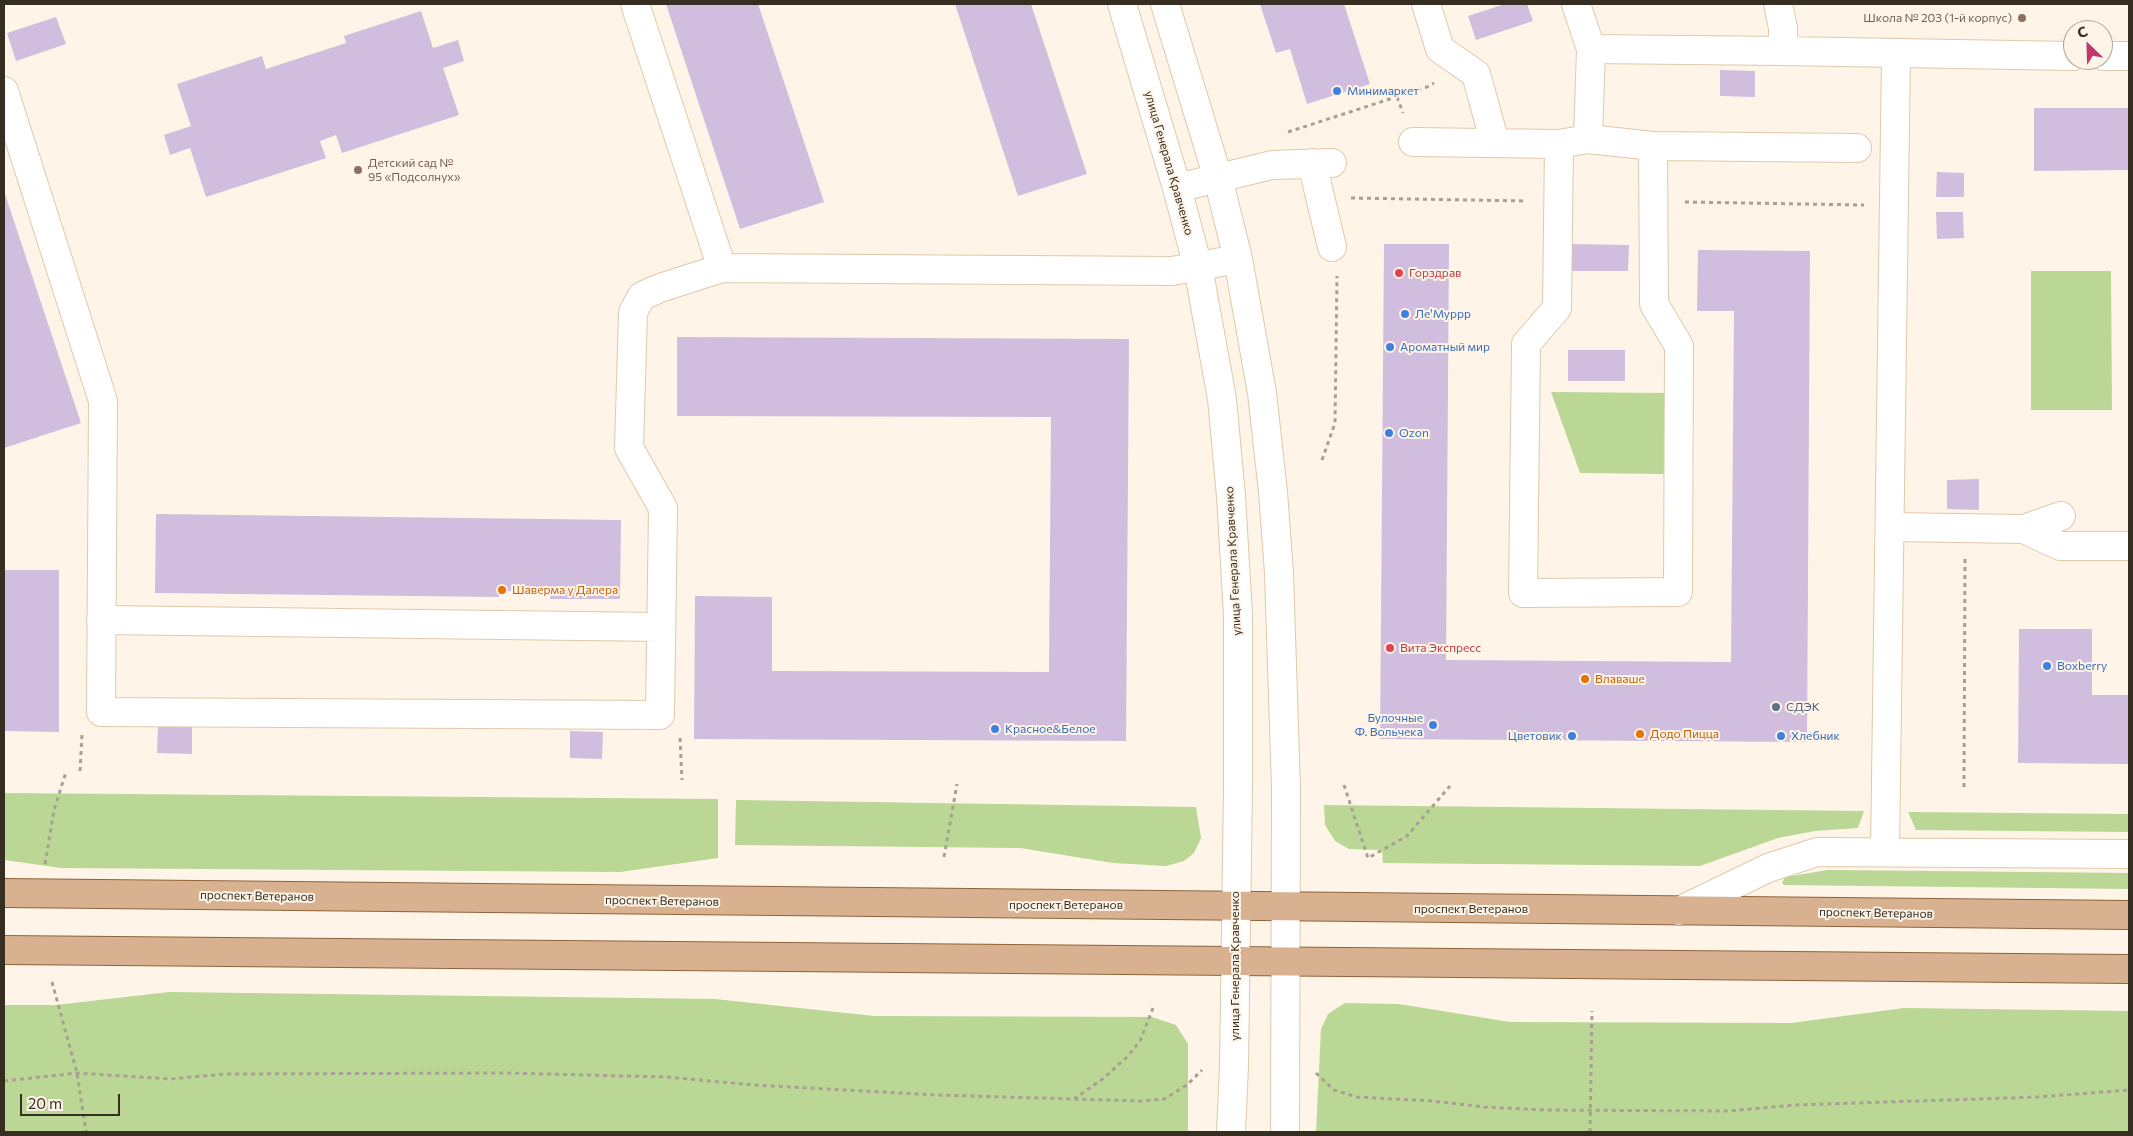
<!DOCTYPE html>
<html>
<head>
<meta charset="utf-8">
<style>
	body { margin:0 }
	#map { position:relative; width:2133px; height:1136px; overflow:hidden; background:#fef5e8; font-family:Commissioner,sans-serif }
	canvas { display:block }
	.frame { position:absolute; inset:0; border:5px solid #372e22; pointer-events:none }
	.north { position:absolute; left:2063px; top:20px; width:50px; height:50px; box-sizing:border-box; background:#fef5e8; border:1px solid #aea599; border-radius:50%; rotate:336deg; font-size:14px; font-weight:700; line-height:20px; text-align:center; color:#372e22 }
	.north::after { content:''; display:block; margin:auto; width:18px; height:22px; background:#c1366f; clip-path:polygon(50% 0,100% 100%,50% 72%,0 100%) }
	.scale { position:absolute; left:20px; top:1094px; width:100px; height:22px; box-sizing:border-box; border:2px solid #372e22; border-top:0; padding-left:6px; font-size:15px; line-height:18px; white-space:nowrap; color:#372e22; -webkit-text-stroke:4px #fef5e8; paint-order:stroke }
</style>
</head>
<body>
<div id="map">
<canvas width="2133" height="1136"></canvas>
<div class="frame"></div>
<div class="north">С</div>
<div class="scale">20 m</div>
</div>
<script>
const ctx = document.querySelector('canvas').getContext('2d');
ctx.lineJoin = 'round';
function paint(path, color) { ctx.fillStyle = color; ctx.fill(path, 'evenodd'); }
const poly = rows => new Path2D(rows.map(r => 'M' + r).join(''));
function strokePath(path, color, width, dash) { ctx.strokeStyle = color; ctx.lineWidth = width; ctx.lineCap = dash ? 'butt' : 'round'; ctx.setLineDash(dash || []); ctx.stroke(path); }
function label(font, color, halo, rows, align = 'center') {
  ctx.font = font + ' Commissioner,sans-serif'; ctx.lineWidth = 4; ctx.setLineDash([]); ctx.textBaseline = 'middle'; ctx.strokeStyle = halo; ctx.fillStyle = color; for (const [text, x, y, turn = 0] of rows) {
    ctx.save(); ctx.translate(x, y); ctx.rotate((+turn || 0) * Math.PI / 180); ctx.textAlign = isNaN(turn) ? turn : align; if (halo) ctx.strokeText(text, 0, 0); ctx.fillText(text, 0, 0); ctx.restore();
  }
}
paint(poly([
	[2031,271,2111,271,2112,410,2031,410],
	[1551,392,1666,393,1665,474,1580,473],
	[4,793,718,799,718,858,620,872,61,868,4,860],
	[736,800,1196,807,1201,838,1194,853,1184,861,1166,866,1113,863,1020,848,735,845],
	[1324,805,1864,811,1858,828,1815,831,1778,838,1700,866,1383,863,1382,850,1349,849,1335,841,1325,825],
	[1908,812,2129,814,2129,832,1916,830],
	[1828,870,2129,873,2129,889,1784,885,1782,883,1785,877],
	[169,992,715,999,874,1016,1152,1017,1176,1025,1188,1044,1188,1132,4,1132,4,1005,56,1005],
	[1345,1003,1399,1004,1510,1022,1791,1023,1904,1008,2129,1011,2129,1132,1316,1132,1321,1029,1328,1014]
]), '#bad795');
paint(poly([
	[666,4,758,4,824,202,740,229],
	[955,4,1031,4,1087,174,1018,196],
	[1260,4,1344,4,1370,84,1307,104,1290,49,1276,53],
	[1505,4,1527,4,1533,21,1476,40,1468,16],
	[421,11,433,48,458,40,464,61,443,68,459,115,342,153,336,135,320,141,326,158,206,197,190,148,170,155,164,135,191,126,177,84,262,56,266,69,346,43,344,36],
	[56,17,66,44,16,61,7,33],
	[1720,70,1755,71,1755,97,1720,96],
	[2034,108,2129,108,2129,170,2034,171],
	[1937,172,1964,173,1964,197,1936,197],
	[4,191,81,423,4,448],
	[1936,212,1963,212,1964,238,1937,239],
	[1384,244,1449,244,1446,660,1731,662,1734,311,1697,311,1698,250,1810,251,1807,742,1380,739],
	[1569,244,1629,245,1628,271,1569,271],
	[677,337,1129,339,1126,741,694,739,695,596,772,597,772,671,1049,672,1051,417,677,416],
	[1568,350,1625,350,1625,381,1568,381],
	[1979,479,1979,510,1947,509,1947,480],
	[156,514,621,520,620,599,550,599,550,592,499,591,499,597,155,593],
	[4,570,59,570,59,732,4,731],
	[2019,629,2092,629,2092,695,2129,695,2129,764,2018,763],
	[158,727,192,727,192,754,157,753],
	[570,731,603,732,602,759,570,758]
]), '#d1bddd');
const minor = poly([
	[635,4,722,268,1172,271,1238,259],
	[1122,4,1177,188,1198,267,1222,399,1231,496,1238,615,1238,788,1234,1066,1231,1132],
	[1165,4,1218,178,1238,259,1262,393,1273,492,1279,573,1286,788,1285,1132],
	[1426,4,1440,49,1476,74,1495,143],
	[1591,49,1783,51,1783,28,1778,4],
	[1783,51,2073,56],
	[2103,56,2129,56],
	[4,91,103,401,101,712,660,715,663,508,629,448,633,312,642,296,660,288,722,268],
	[1588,139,1653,146,1857,148],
	[1413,142,1559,144,1588,139,1591,49,1576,4],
	[1559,144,1557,308,1526,344,1523,593,1678,592,1679,346,1654,304,1653,146],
	[1312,163,1332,247],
	[1177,188,1272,165,1332,163],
	[1890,527,2024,529,2060,546,2129,546],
	[2024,529,2061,516],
	[101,620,661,627],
	[1885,851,1896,54],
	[1679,911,1768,868,1817,852,2129,854]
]);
const major = poly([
	[4,893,2129,915],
	[4,950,2129,969]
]);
strokePath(minor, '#dfc9a9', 30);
strokePath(major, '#8f6339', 30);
strokePath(poly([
	[1397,97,1403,113],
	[1288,132,1427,87,1434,83],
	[1351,198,1527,201],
	[1685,202,1864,205],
	[1322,460,1335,423,1337,276],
	[680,738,682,780],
	[80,771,82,735],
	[1344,785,1368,858,1407,836,1450,786],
	[1964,787,1965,558],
	[944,857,957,784],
	[45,864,54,810,66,772],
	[52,982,77,1073,86,1132],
	[1316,1073,1334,1090,1357,1097,1432,1101,1485,1107,1544,1110,1728,1111,1795,1105,2038,1097,2129,1090],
	[4,1081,77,1073,170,1079,225,1074,506,1073,667,1077,754,1085,937,1095,1141,1101,1164,1099,1187,1085,1202,1070],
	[1074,1099,1104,1078,1128,1056,1140,1041,1153,1008],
	[1590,1132,1592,1011]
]), '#a9a093', 3, [4, 4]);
strokePath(minor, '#fff', 28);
strokePath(major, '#d8b290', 28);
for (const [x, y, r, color] of [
	[2022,18,5,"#8d6e63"],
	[1337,91,5,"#3f7fe0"],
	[358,170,5,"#8d6e63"],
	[1399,273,5,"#e0444e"],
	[1405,314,5,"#3f7fe0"],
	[1390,347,5,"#3f7fe0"],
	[1389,433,5,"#3f7fe0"],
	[502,590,5,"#e8710a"],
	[1390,648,5,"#e0444e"],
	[2047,666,5,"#3f7fe0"],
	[1585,679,5,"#e8710a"],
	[1776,707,5,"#5c6f8a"],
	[1433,725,5,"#3f7fe0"],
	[995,729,5,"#3f7fe0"],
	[1640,734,5,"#e8710a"],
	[1572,736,5,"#3f7fe0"],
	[1781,736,5,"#3f7fe0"]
]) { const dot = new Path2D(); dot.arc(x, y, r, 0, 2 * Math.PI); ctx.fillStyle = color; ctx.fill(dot); strokePath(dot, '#fef5e8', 2); }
label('12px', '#785e54', '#fef5e8', [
	["Школа № 203 (1-й корпус)",2012,18],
	["Детский сад №",368,163,"left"],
	["95 «Подсолнух»",368,177,"left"]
], 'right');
label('12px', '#366cbe', '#fef5e8', [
	["Минимаркет",1347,91],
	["Ле'Муррр",1415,314],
	["Ароматный мир",1400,347],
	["Ozon",1399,433],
	["Boxberry",2057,666],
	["Булочные",1423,718,"right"],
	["Ф. Вольчека",1423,732,"right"],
	["Красное&Белое",1005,729],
	["Цветовик",1562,736,"right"],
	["Хлебник",1791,736]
], 'left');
label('12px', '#372e22', '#fef5e8', [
	["улица Генерала Кравченко",1169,163,74],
	["улица Генерала Кравченко",1233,561,-93],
	["проспект Ветеранов",257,896,1],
	["проспект Ветеранов",662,901,1],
	["проспект Ветеранов",1066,905],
	["проспект Ветеранов",1471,909],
	["проспект Ветеранов",1876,913,1],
	["улица Генерала Кравченко",1235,966,-90]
]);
label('12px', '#be3a42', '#fef5e8', [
	["Горздрав",1409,273],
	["Вита Экспресс",1400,648]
], 'left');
label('12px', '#c56008', '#fef5e8', [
	["Шаверма у Далера",512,590],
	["Влаваше",1595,679],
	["Додо Пицца",1650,734]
], 'left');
label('12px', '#4e5e75', '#fef5e8', [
	["СДЭК",1786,707]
], 'left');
</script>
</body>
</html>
